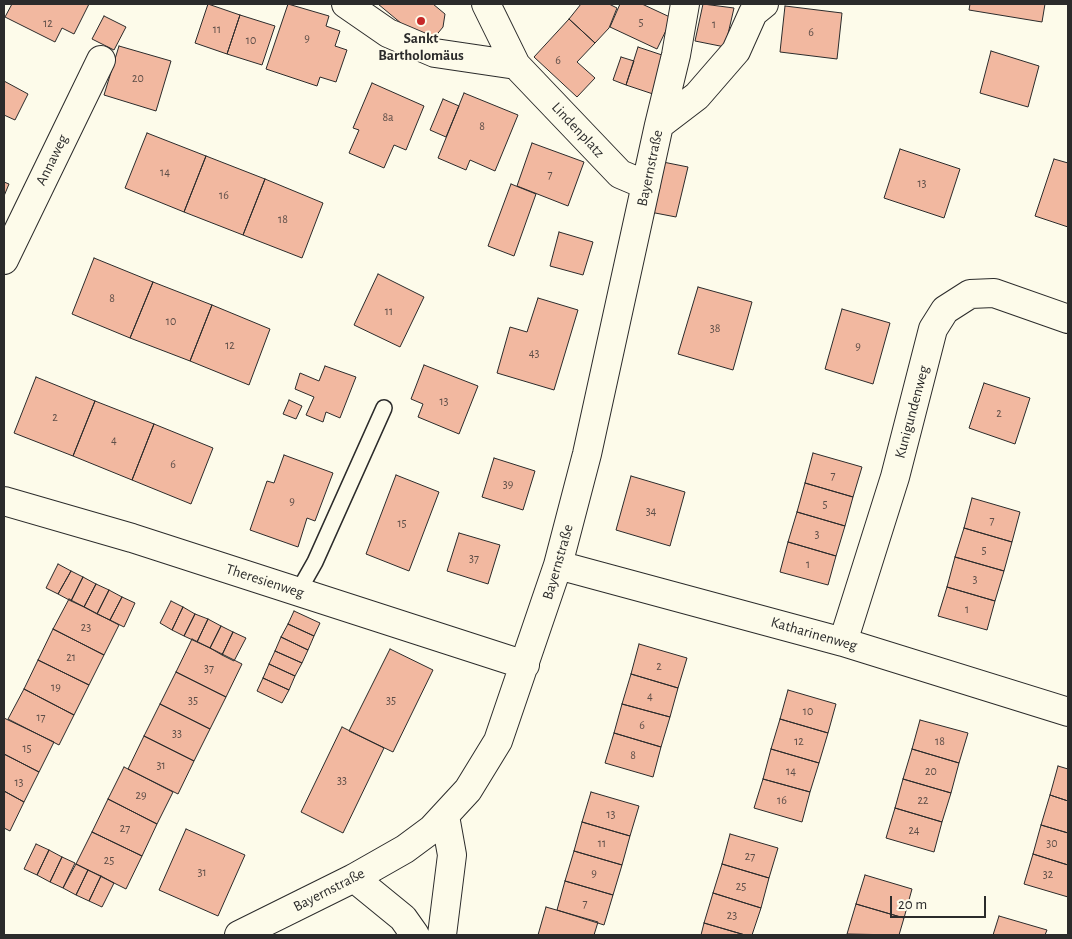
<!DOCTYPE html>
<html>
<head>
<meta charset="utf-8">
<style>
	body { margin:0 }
	#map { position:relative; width:1072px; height:939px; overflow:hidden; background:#fdfbea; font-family:"Alegreya Sans",sans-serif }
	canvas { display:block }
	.frame { position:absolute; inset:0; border:5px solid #2b2b2b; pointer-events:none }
	.scale { position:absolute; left:890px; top:896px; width:96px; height:22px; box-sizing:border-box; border:2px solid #2b2b2b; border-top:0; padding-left:6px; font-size:15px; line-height:18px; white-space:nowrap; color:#2b2b2b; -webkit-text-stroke:4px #fdfbea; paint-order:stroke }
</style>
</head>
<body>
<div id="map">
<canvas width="1072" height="939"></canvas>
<div class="frame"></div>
<div class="scale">20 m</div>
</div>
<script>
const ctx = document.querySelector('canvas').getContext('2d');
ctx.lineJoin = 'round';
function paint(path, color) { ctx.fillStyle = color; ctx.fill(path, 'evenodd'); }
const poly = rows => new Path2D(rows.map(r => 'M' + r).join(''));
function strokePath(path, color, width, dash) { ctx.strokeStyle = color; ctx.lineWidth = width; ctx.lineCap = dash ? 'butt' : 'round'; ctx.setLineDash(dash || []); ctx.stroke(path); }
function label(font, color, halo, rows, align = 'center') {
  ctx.font = font + ' "Alegreya Sans",sans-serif'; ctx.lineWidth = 4; ctx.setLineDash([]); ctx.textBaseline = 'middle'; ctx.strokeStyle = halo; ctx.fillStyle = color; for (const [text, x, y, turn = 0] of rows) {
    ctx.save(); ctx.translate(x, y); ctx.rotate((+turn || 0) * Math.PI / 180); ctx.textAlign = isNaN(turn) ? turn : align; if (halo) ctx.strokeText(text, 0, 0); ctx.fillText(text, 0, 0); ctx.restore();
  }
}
const building = poly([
	[12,4,89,4,74,34,62,28,55,42,5,17,12,4],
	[208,4,240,15,227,54,195,43,208,4],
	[288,4,329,16,326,26,340,31,335,46,347,50,336,82,320,77,317,86,266,69,288,4],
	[378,4,433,4,445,14,443,27,434,38,420,39,378,4],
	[581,4,609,4,617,8,609,28,595,43,569,19,581,4],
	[620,4,642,4,672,18,657,49,610,27,620,4],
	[703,4,734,8,725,47,695,41,703,4],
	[970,4,1045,4,1042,22,969,10,970,4],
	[785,6,842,13,837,59,780,52,785,6],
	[240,15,275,26,262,65,227,54,240,15],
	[104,16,126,27,114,50,92,39,104,16],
	[569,19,595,43,577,62,595,78,577,97,534,57,569,19],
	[119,46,171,61,156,111,104,95,119,46],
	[638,47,665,56,653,94,626,85,638,47],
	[991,51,1039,66,1028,107,980,93,991,51],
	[621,57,634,61,626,85,613,80,621,57],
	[4,81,28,94,15,120,4,115,4,81],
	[372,83,424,106,406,150,394,145,384,168,349,153,359,130,353,128,372,83],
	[464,93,518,115,495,171,470,160,466,170,438,158,464,93],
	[443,99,459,106,446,137,430,130,443,99],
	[147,133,206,156,184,212,125,188,147,133],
	[532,143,584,162,568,206,517,186,532,143],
	[900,149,960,169,944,218,884,198,900,149],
	[206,156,265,179,243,235,184,212,206,156],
	[1054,159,1068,163,1068,227,1035,216,1054,159],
	[663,162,688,167,676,217,650,212,663,162],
	[265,179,323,203,302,258,243,235,265,179],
	[4,182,9,184,4,196,4,182],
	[511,184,536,194,514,256,488,246,511,184],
	[559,232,593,242,583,275,550,266,559,232],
	[94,258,153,282,130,338,72,314,94,258],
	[378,274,424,297,400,347,354,325,378,274],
	[153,282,212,305,190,361,130,338,153,282],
	[698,287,752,302,733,370,678,354,698,287],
	[538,298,578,310,554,390,497,373,510,327,527,332,538,298],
	[212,305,270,329,249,385,190,361,212,305],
	[842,309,890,323,873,384,825,369,842,309],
	[424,365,478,386,459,434,418,417,423,404,411,399,424,365],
	[325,366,356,377,340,418,326,412,323,422,306,415,314,397,295,389,300,373,319,381,325,366],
	[36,377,95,401,73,456,14,433,36,377],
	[984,383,1030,398,1015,444,969,428,984,383],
	[289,400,302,406,296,419,283,414,289,400],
	[95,401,154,424,132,480,73,456,95,401],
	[154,424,213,448,191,504,132,480,154,424],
	[813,453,862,467,853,497,805,483,813,453],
	[284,455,333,473,315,521,307,518,298,547,250,530,267,481,274,483,284,455],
	[494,458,535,471,523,510,482,497,494,458],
	[396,475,439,492,409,571,366,554,396,475],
	[631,476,685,492,670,546,616,530,631,476],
	[805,483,853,497,845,526,797,512,805,483],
	[972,498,1020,512,1012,542,964,528,972,498],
	[797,512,845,526,836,556,788,542,797,512],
	[964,528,1012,542,1004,571,955,557,964,528],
	[459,533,500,545,488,584,447,571,459,533],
	[788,542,836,556,828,585,780,572,788,542],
	[955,557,1004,571,995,601,947,587,955,557],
	[58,564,71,571,58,594,46,588,58,564],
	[71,571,83,577,71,601,58,594,71,571],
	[83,577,96,584,84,607,71,601,83,577],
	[96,584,109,590,97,614,84,607,96,584],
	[947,587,995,601,987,630,938,616,947,587],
	[109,590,122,597,110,620,97,614,109,590],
	[122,597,135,603,124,627,110,620,122,597],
	[69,599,119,625,104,655,53,629,69,599],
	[171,601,183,607,172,630,160,623,171,601],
	[183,607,195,614,184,636,172,630,183,607],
	[294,611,320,623,314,636,288,624,294,611],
	[195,614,208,619,197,642,184,636,195,614],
	[208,619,221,626,210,648,197,642,208,619],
	[288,624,314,636,308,650,281,637,288,624],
	[221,626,233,632,222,655,210,648,221,626],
	[53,629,104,655,89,685,38,660,53,629],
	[233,632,246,638,234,661,222,655,233,632],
	[281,637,308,650,302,663,275,651,281,637],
	[192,639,242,664,226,697,176,672,192,639],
	[639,644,687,658,678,688,631,674,639,644],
	[390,649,433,670,393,752,349,731,390,649],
	[275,651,302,663,295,676,269,664,275,651],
	[38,660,89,685,74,715,24,689,38,660],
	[269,664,295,676,289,690,263,678,269,664],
	[176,672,226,697,210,729,160,704,176,672],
	[631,674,678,688,670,717,622,704,631,674],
	[263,678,289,690,282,703,257,691,263,678],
	[24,689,74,715,59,745,8,719,24,689],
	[788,690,836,704,828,733,780,719,788,690],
	[160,704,210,729,194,761,144,736,160,704],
	[622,704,670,717,661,747,614,733,622,704],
	[4,718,54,742,39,772,4,754,4,718],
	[780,719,828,733,819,763,771,749,780,719],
	[920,720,968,733,959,763,912,749,920,720],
	[342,727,384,748,343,833,301,812,342,727],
	[614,733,661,747,653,777,605,763,614,733],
	[144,736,194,761,178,794,128,769,144,736],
	[771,749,819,763,810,792,763,779,771,749],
	[912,749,959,763,951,793,903,779,912,749],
	[4,754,39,772,24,802,4,791,4,754],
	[1058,766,1068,769,1068,801,1050,795,1058,766],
	[124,767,173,792,157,824,108,799,124,767],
	[763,779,810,792,802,822,754,808,763,779],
	[903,779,951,793,942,822,895,808,903,779],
	[4,791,24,802,10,831,4,828,4,791],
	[591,792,639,806,630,836,582,822,591,792],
	[1050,795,1068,801,1068,833,1041,825,1050,795],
	[108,799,157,824,142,856,92,832,108,799],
	[895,808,942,822,934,852,886,838,895,808],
	[582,822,630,836,622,865,574,851,582,822],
	[1041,825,1068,833,1068,865,1033,854,1041,825],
	[186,829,245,855,218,916,159,890,186,829],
	[92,832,142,856,126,889,76,864,92,832],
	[730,834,778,848,769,878,722,864,730,834],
	[36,844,49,850,37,875,24,869,36,844],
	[49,850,62,857,50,882,37,875,49,850],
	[574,851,622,865,613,895,565,881,574,851],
	[1033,854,1068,865,1068,897,1024,884,1033,854],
	[62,857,75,863,63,888,50,882,62,857],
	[76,864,88,870,76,895,63,888,76,864],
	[722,864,769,878,761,908,713,893,722,864],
	[88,870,101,876,89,901,76,895,88,870],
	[865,875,912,889,904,918,856,904,865,875],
	[101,876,114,883,102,907,89,901,101,876],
	[565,881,613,895,604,925,557,910,565,881],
	[713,893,761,908,752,935,745,935,704,923,713,893],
	[856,904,904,918,899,935,847,934,856,904],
	[546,907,598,922,594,935,538,935,546,907],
	[999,916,1047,930,1045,935,993,935,999,916],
	[704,923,745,935,701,935,704,923]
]);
paint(building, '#f2b8a0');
strokePath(building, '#2b2b2b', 1);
const service = poly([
	[298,592,315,562,384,408]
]);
const minor = poly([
	[346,4,388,33,435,53,516,65],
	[486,4,516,65,620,174,646,185],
	[659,125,697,96,736,51,753,13,764,4],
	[4,260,101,60],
	[4,501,132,538,525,665],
	[558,565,843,642,1068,712],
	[843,642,895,477,933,329,945,310,970,294,994,293,1068,319],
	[354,878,403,918,415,935],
	[239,935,354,878,405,849,432,829,468,790,498,741,558,565,587,454,659,125,676,55,685,4],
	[442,935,452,855,445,816]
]);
strokePath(service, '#2b2b2b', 18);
strokePath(minor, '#2b2b2b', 30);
strokePath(service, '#fdfbea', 15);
strokePath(minor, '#fdfbea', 28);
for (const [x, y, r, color] of [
	[421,21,5,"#c62828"]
]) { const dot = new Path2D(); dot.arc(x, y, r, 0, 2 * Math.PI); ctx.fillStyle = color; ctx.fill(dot); strokePath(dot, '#fdfbea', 2); }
label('12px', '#5d4e48', null, [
	["5",641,22],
	["12",48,23],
	["1",714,24],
	["11",217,29],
	["6",811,32],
	["9",307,38],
	["10",251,40],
	["6",558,60],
	["20",138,78],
	["8a",388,117],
	["8",482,126],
	["14",165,172],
	["7",550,174],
	["13",922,183],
	["16",224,195],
	["18",283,219],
	["8",112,298],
	["11",389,311],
	["10",171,321],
	["38",715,328],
	["12",230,345],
	["9",858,346],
	["43",534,353],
	["13",444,401],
	["2",999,413],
	["2",55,417],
	["4",114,440],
	["6",173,464],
	["7",833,475],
	["39",508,484],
	["9",292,501],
	["5",825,504],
	["34",651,511],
	["7",992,520],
	["15",402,523],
	["3",817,534],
	["5",984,550],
	["37",474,558],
	["1",808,564],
	["3",975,579],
	["1",967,609],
	["23",86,627],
	["21",71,657],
	["2",659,666],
	["37",209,668],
	["19",56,687],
	["4",650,696],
	["35",193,700],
	["35",391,700],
	["10",808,711],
	["17",41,717],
	["6",642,725],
	["33",177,733],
	["12",799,741],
	["18",940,741],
	["15",27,748],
	["8",633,755],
	["31",161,765],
	["14",791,771],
	["20",931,771],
	["33",342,780],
	["13",19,782],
	["29",141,795],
	["16",782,800],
	["22",923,800],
	["13",611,814],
	["27",125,828],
	["24",914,830],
	["11",602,843],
	["30",1052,843],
	["27",750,856],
	["25",109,860],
	["31",202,872],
	["9",594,873],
	["32",1048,874],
	["25",741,886],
	["7",585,903],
	["23",732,915]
]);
label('bold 15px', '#2b2b2b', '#fdfbea', [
	["Sankt",421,38],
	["Bartholomäus",421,55]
]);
label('15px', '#2b2b2b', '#fdfbea', [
	["Lindenplatz",578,130,47],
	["Annaweg",52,160,-64],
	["Bayernstraße",650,168,-78],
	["Kunigundenweg",912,412,-75],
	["Bayernstraße",558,562,-74],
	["Theresienweg",265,581,18],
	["Katharinenweg",814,634,16],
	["Bayernstraße",329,890,-27]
]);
</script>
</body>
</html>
